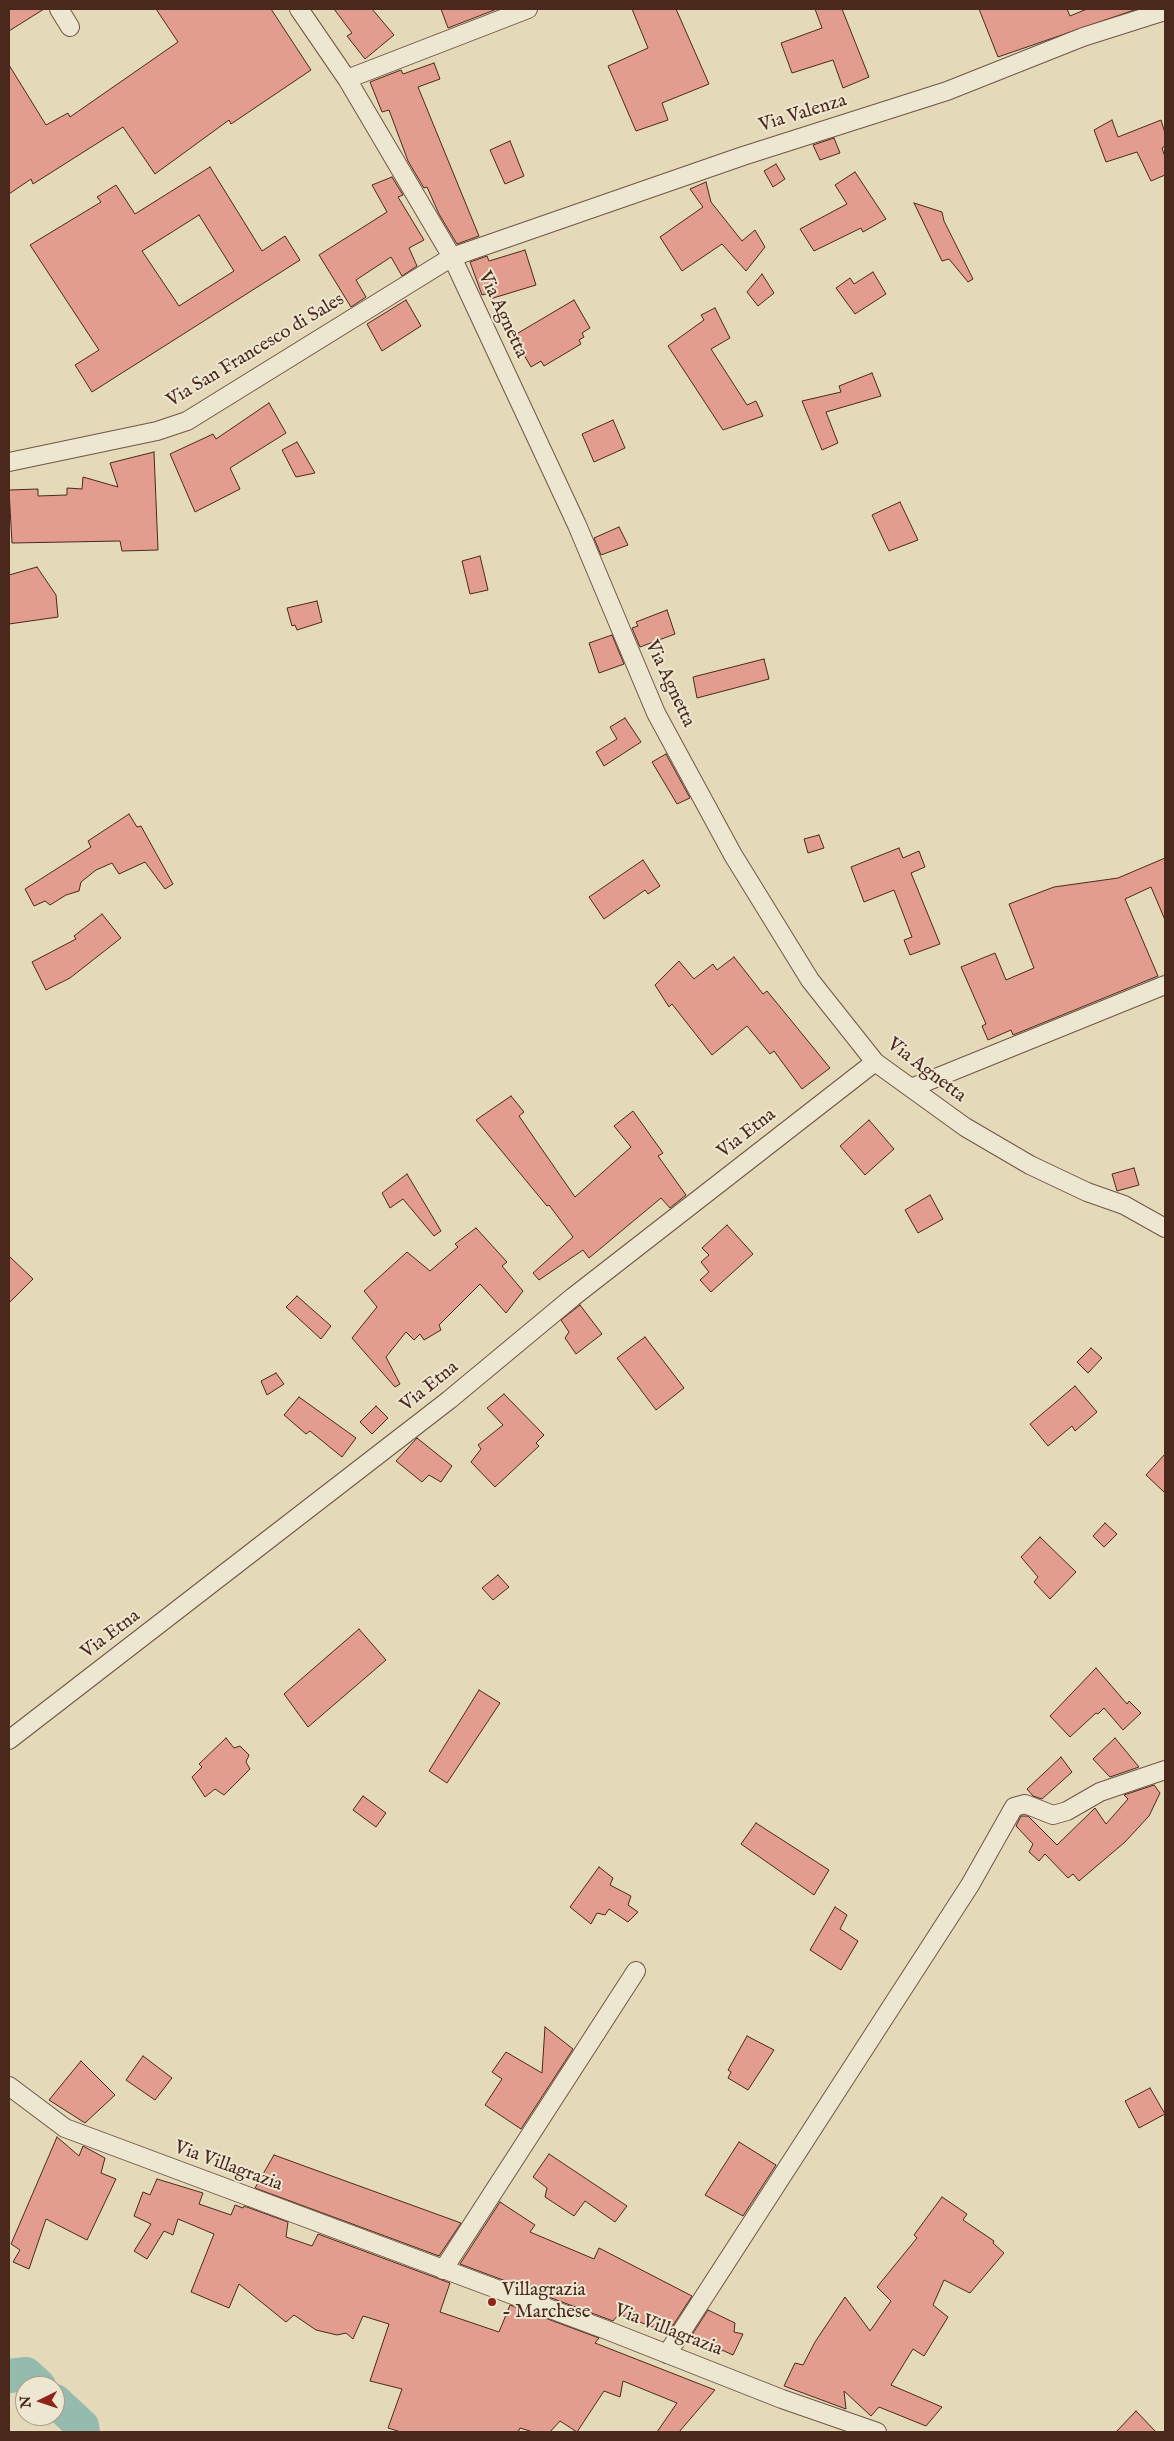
<!DOCTYPE html>
<html>
<head>
<meta charset="utf-8">
<style>
	body { margin:0 }
	#map { position:relative; width:1174px; height:2441px; overflow:hidden; background:#e4dab9; font-family:"IM FELL English",serif }
	canvas { display:block }
	.frame { position:absolute; inset:0; border:10px solid #4a291c; pointer-events:none }
	.north { position:absolute; left:15px; top:2376px; width:50px; height:50px; box-sizing:border-box; background:#ede7d2; border:1px solid #ac9b89; border-radius:50%; rotate:266deg; font-size:14px; font-weight:700; line-height:20px; text-align:center; color:#4a291c }
	.north::after { content:''; display:block; margin:auto; width:18px; height:22px; background:#8f2418; clip-path:polygon(50% 0,100% 100%,50% 72%,0 100%) }
</style>
</head>
<body>
<div id="map">
<canvas width="1174" height="2441"></canvas>
<div class="frame"></div>
<div class="north">N</div>
</div>
<script>
const ctx = document.querySelector('canvas').getContext('2d');
ctx.lineJoin = 'round';
const poly = rows => new Path2D(rows.map(r => 'M' + r).join(''));
function strokePath(path, color, width, dash) { ctx.strokeStyle = color; ctx.lineWidth = width; ctx.lineCap = dash ? 'butt' : 'round'; ctx.setLineDash(dash || []); ctx.stroke(path); }
function paint(path, color) { ctx.fillStyle = color; ctx.fill(path, 'evenodd'); }
function label(font, color, halo, rows, align = 'center') {
  ctx.font = font + ' "IM FELL English",serif'; ctx.lineWidth = 4; ctx.setLineDash([]); ctx.textBaseline = 'middle'; ctx.strokeStyle = halo; ctx.fillStyle = color; for (const [text, x, y, turn = 0] of rows) {
    ctx.save(); ctx.translate(x, y); ctx.rotate((+turn || 0) * Math.PI / 180); ctx.textAlign = isNaN(turn) ? turn : align; if (halo) ctx.strokeText(text, 0, 0); ctx.fillText(text, 0, 0); ctx.restore();
  }
}
strokePath(poly([
	[9,2376,26,2374,39,2386],
	[55,2401,82,2426,83,2432]
]), '#95bbae', 34);
const building = poly([
	[9,9,44,9,9,31,9,9],
	[156,9,271,9,311,70,231,124,229,120,155,174,123,127,33,184,31,179,9,194,9,65,46,125,68,113,70,117,178,42,156,9],
	[334,9,372,9,394,35,365,59,347,36,352,33,334,9],
	[441,9,497,9,448,28,441,9],
	[632,9,676,9,709,84,662,103,668,120,636,131,608,66,648,48,632,9],
	[815,9,842,9,869,77,843,88,833,60,792,73,781,43,822,28,815,9],
	[979,9,1067,9,1070,16,1087,9,1137,9,998,57,979,9],
	[434,63,440,79,418,87,479,236,457,244,439,214,427,187,424,188,408,161,389,110,382,112,370,82,401,70,403,74,434,63],
	[1112,120,1118,137,1161,120,1165,133,1165,146,1162,148,1165,157,1165,175,1151,181,1137,152,1106,162,1094,130,1112,120],
	[834,138,840,153,820,160,813,145,834,138],
	[510,141,524,176,505,184,490,150,510,141],
	[776,164,785,179,773,187,764,171,776,164],
	[210,167,262,251,285,236,300,260,92,392,75,365,99,350,30,245,101,202,97,197,116,185,135,214,210,167],
	[199,215,234,271,179,306,142,251,199,215],
	[855,172,886,219,863,232,861,228,814,251,800,229,847,204,835,185,855,172],
	[392,177,403,195,398,197,424,240,409,248,417,266,402,276,391,257,356,280,366,297,351,307,319,255,387,212,372,185,392,177],
	[706,182,711,202,742,241,755,230,765,247,746,271,722,244,682,271,660,237,703,207,690,189,706,182],
	[914,203,942,212,944,221,973,279,968,282,949,259,942,261,914,203],
	[525,250,536,285,490,299,489,293,482,295,470,262,487,256,489,261,525,250],
	[873,272,886,294,855,314,836,288,850,278,854,284,873,272],
	[762,274,774,293,758,306,747,292,762,274],
	[406,300,421,326,382,351,367,324,406,300],
	[574,300,590,328,582,333,584,337,579,340,581,344,544,366,541,361,531,367,513,336,574,300],
	[715,308,730,338,711,349,747,405,756,401,763,416,723,430,668,346,704,320,701,315,715,308],
	[872,373,881,396,826,412,838,443,822,450,802,401,841,392,839,386,872,373],
	[269,403,286,433,230,468,240,489,195,512,170,454,213,434,216,439,269,403],
	[613,420,625,448,594,462,582,434,613,420],
	[297,442,315,473,296,477,282,450,297,442],
	[154,452,158,550,122,551,120,541,12,543,9,490,38,489,38,496,67,495,67,488,82,489,83,477,118,487,110,463,154,452],
	[900,502,918,540,889,551,872,515,900,502],
	[619,527,628,545,601,555,594,538,619,527],
	[480,556,488,590,470,594,462,561,480,556],
	[37,567,56,595,58,617,9,624,9,575,37,567],
	[317,601,322,622,297,630,295,625,292,626,287,608,317,601],
	[667,610,675,634,640,647,632,628,638,626,636,622,667,610],
	[612,635,624,664,599,673,589,643,612,635],
	[764,659,769,679,697,698,693,677,764,659],
	[625,718,641,742,604,766,596,752,617,739,610,727,625,718],
	[666,754,690,798,677,804,652,762,666,754],
	[129,814,137,827,141,826,173,884,165,889,145,862,119,874,112,863,96,870,81,882,79,891,66,895,50,905,45,901,34,906,25,889,91,847,88,841,129,814],
	[819,835,824,848,808,853,804,839,819,835],
	[899,848,903,858,919,851,925,867,911,873,940,944,910,955,904,940,912,937,894,890,864,902,851,867,899,848],
	[1165,858,1165,920,1151,887,1125,899,1158,976,1013,1035,1011,1030,988,1040,982,1026,986,1024,961,967,995,953,1006,980,1034,968,1009,904,1054,887,1118,878,1165,858],
	[643,860,660,886,648,894,645,890,604,919,589,897,643,860],
	[102,914,121,938,70,978,46,990,32,962,76,939,74,936,102,914],
	[734,957,763,994,767,991,830,1068,802,1089,774,1051,770,1054,747,1026,712,1055,672,1004,669,1007,655,985,679,961,694,979,713,964,717,970,734,957],
	[511,1096,524,1112,519,1116,575,1197,631,1147,614,1126,633,1111,663,1153,658,1156,686,1195,670,1208,661,1198,589,1258,583,1250,539,1280,533,1273,573,1237,549,1205,547,1206,476,1120,511,1096],
	[869,1120,894,1149,865,1175,840,1146,869,1120],
	[1134,1168,1139,1185,1117,1191,1112,1174,1134,1168],
	[407,1174,441,1231,434,1236,403,1199,390,1208,382,1193,407,1174],
	[930,1195,943,1219,918,1233,905,1210,930,1195],
	[727,1225,753,1254,711,1292,700,1280,709,1272,701,1262,709,1255,702,1248,727,1225],
	[476,1228,507,1262,502,1266,523,1291,506,1313,480,1284,439,1325,441,1330,424,1340,420,1334,414,1340,406,1332,386,1357,400,1384,395,1387,352,1338,377,1307,364,1291,407,1252,430,1271,458,1247,455,1244,476,1228],
	[9,1256,33,1279,9,1303,9,1256],
	[297,1296,331,1326,321,1339,286,1307,297,1296],
	[580,1305,602,1334,576,1354,565,1338,569,1332,561,1320,580,1305],
	[645,1337,684,1388,656,1410,617,1358,645,1337],
	[1091,1348,1102,1358,1088,1373,1077,1362,1091,1348],
	[276,1373,284,1384,267,1395,261,1381,276,1373],
	[1075,1386,1097,1412,1075,1431,1072,1426,1048,1446,1030,1424,1075,1386],
	[504,1394,544,1435,536,1443,539,1446,495,1487,471,1462,481,1449,478,1445,503,1425,487,1408,504,1394],
	[299,1397,356,1438,342,1457,310,1431,306,1434,284,1415,299,1397],
	[376,1406,388,1418,372,1434,360,1422,376,1406],
	[417,1438,452,1466,441,1482,429,1475,422,1482,396,1461,417,1438],
	[1165,1454,1165,1493,1146,1475,1165,1454],
	[1105,1523,1117,1534,1104,1547,1093,1536,1105,1523],
	[1040,1537,1076,1572,1050,1599,1034,1582,1038,1577,1021,1557,1040,1537],
	[498,1575,509,1587,493,1600,482,1588,498,1575],
	[359,1629,386,1660,308,1727,284,1694,359,1629],
	[1096,1668,1127,1704,1129,1701,1141,1713,1123,1730,1104,1708,1098,1714,1096,1713,1070,1737,1050,1716,1096,1668],
	[479,1690,500,1703,447,1783,429,1771,479,1690],
	[226,1738,234,1748,240,1746,249,1755,246,1762,250,1769,224,1795,215,1789,205,1797,192,1777,202,1767,199,1764,226,1738],
	[1115,1738,1139,1767,1110,1777,1093,1759,1115,1738],
	[1061,1757,1072,1772,1042,1799,1033,1796,1027,1789,1061,1757],
	[1154,1785,1160,1793,1149,1816,1125,1842,1079,1881,1073,1874,1068,1878,1045,1854,1039,1861,1029,1852,1033,1844,1016,1826,1021,1816,1028,1816,1057,1845,1095,1808,1106,1824,1128,1799,1124,1795,1154,1785],
	[363,1796,386,1813,376,1827,353,1810,363,1796],
	[756,1823,829,1870,814,1895,741,1844,756,1823],
	[599,1867,613,1878,610,1885,631,1896,628,1905,638,1912,628,1922,609,1909,605,1915,597,1913,591,1924,570,1907,599,1867],
	[835,1907,847,1915,840,1929,858,1941,841,1970,810,1950,835,1907],
	[545,2027,573,2049,521,2129,485,2105,502,2079,492,2072,506,2052,542,2073,545,2027],
	[747,2036,774,2050,748,2090,728,2078,731,2072,728,2070,747,2036],
	[143,2056,172,2078,155,2100,126,2080,143,2056],
	[81,2061,115,2095,85,2123,49,2100,81,2061],
	[1150,2088,1165,2114,1139,2128,1125,2101,1150,2088],
	[57,2137,79,2156,83,2146,105,2158,101,2173,116,2179,87,2240,46,2219,29,2269,13,2262,20,2250,11,2244,57,2137],
	[739,2142,776,2165,743,2216,705,2195,739,2142],
	[549,2154,627,2206,615,2222,585,2201,574,2216,545,2197,547,2188,533,2177,549,2154],
	[274,2155,461,2223,439,2256,255,2188,274,2155],
	[157,2179,203,2193,199,2204,231,2215,235,2205,243,2208,244,2206,288,2222,286,2237,312,2246,318,2234,450,2283,440,2312,499,2332,510,2305,599,2338,595,2343,715,2390,679,2432,657,2432,677,2403,623,2381,620,2397,604,2391,577,2432,560,2421,550,2432,533,2432,520,2428,518,2432,401,2432,388,2428,402,2389,370,2381,389,2324,363,2316,353,2339,346,2333,337,2335,316,2330,294,2315,286,2322,239,2284,229,2308,191,2292,214,2234,178,2219,173,2235,164,2231,147,2259,134,2251,151,2224,134,2216,143,2192,150,2195,157,2179],
	[942,2197,967,2214,963,2220,994,2241,993,2243,1004,2253,970,2293,944,2280,933,2305,948,2317,924,2356,913,2349,891,2385,942,2407,926,2426,879,2407,871,2416,844,2391,846,2409,784,2386,795,2363,803,2365,815,2342,845,2297,870,2331,891,2301,877,2287,917,2238,914,2235,942,2197],
	[500,2202,535,2225,530,2232,594,2259,599,2248,692,2296,668,2333,619,2314,613,2321,460,2264,500,2202],
	[708,2310,735,2323,734,2332,743,2334,733,2355,722,2350,719,2355,688,2341,708,2310],
	[1136,2411,1156,2432,1116,2432,1136,2411]
]);
paint(building, '#e39d8f');
strokePath(building, '#4a291c', 1);
const street = poly([
	[59,9,70,27],
	[299,9,347,79,452,257,577,525,656,713,733,855,810,980,875,1062,965,1127,1030,1165,1087,1192,1124,1205,1165,1228],
	[347,79,528,9],
	[9,462,157,431,187,421,452,257,743,156,947,91,1083,37,1165,11],
	[911,1088,1165,985],
	[9,1740,449,1400,573,1297,875,1062],
	[9,2086,65,2128,604,2329,782,2399,877,2432],
	[443,2270,636,1971],
	[667,2354,970,1885,1014,1807,1025,1804,1053,1815,1067,1811,1100,1792,1165,1770]
]);
strokePath(street, '#705543', 20);
strokePath(street, '#ede7d2', 18);
for (const [x, y, r, color] of [
	[492,2302,5,"#8f2418"]
]) { const dot = new Path2D(); dot.arc(x, y, r, 0, 2 * Math.PI); ctx.fillStyle = color; ctx.fill(dot); strokePath(dot, '#ede7d2', 2); }
label('19px', '#4a291c', '#ede7d2', [
	["Via Valenza",803,114,-17],
	["Via Agnetta",502,315,65],
	["Via San Francesco di Sales",256,351,-31],
	["Via Agnetta",669,684,65],
	["Via Agnetta",926,1071,37],
	["Via Etna",747,1134,-38],
	["Via Etna",430,1387,-39],
	["Via Etna",111,1635,-37],
	["Via Villagrazia",228,2167,20],
	["Via Villagrazia",668,2331,21]
]);
label('19px', '#4a291c', '#ede7d2', [
	["Villagrazia",502,2291],
	["- Marchese",502,2313]
], 'left');
</script>
</body>
</html>
